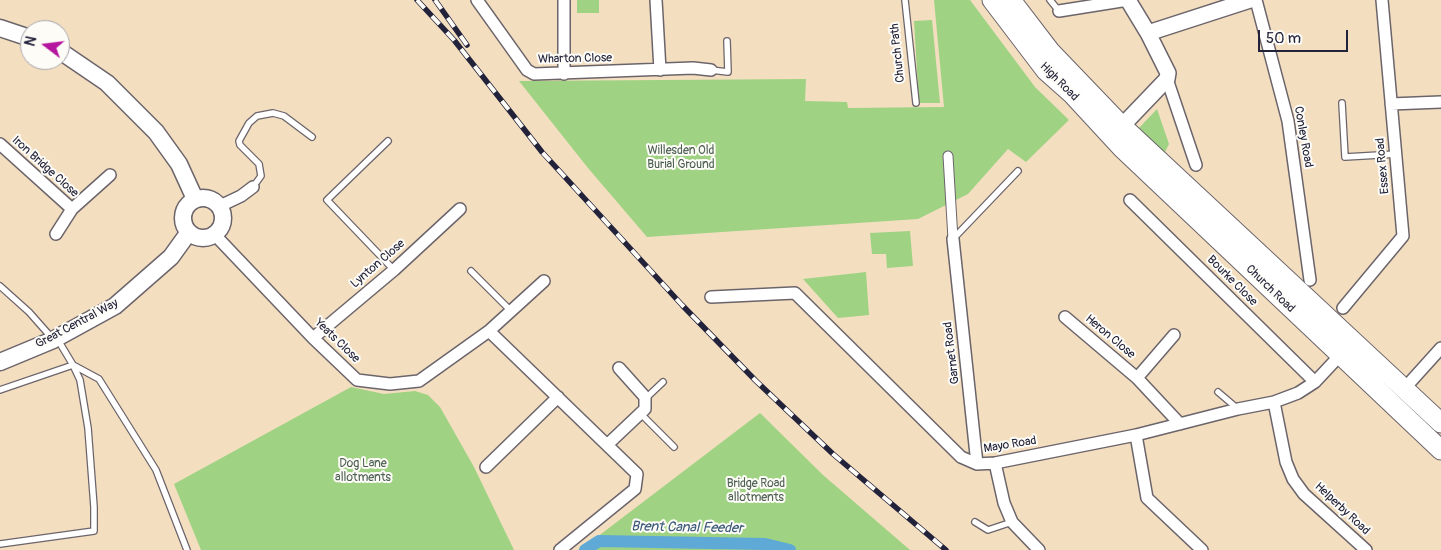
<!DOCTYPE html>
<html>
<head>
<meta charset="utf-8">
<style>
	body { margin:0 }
	#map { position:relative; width:1441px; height:550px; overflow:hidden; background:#f3dec0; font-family:Pangolin,sans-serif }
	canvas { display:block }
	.north { position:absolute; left:20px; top:20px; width:50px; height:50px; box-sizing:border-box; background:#fdfcf7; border:1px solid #a5a5ac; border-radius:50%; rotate:285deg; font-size:14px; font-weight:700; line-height:20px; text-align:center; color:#22223b }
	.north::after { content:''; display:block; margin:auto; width:18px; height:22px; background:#b5179e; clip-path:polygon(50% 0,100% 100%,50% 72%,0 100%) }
	.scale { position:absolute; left:1258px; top:30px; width:90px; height:22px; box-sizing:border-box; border:2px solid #22223b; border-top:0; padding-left:6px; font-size:15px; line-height:18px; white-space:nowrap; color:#22223b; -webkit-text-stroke:4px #fdfcf7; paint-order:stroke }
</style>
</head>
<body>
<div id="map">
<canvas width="1441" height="550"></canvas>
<div class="north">N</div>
<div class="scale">50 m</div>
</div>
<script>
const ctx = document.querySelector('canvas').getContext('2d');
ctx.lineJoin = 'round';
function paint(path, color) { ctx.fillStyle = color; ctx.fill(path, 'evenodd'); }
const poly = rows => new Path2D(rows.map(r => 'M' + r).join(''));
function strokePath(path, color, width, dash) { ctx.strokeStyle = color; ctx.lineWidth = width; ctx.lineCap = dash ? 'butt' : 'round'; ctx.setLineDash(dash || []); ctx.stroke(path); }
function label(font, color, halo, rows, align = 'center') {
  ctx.font = font + ' Pangolin,sans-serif'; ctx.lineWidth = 4; ctx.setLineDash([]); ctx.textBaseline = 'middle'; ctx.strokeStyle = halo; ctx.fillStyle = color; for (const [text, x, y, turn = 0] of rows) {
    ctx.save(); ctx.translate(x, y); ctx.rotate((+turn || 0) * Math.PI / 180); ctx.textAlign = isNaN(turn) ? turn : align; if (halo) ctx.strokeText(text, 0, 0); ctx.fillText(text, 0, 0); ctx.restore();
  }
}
paint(poly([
	[577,0,599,0,599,13,577,13],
	[934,0,970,0,1035,87,1069,120,1026,162,1008,149,968,194,918,219,647,237,588,168,519,81,806,79,805,101,847,102,848,108,944,107],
	[932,20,940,103,919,103,914,21],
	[1157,109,1169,144,1165,152,1138,129],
	[910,231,913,266,887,268,886,254,872,254,870,233],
	[866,272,869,315,838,318,803,279],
	[351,387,384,394,415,391,428,395,440,407,474,467,514,550,201,550,174,484],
	[760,413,823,475,910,550,580,550]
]), '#9fd383');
strokePath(poly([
	[585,550,599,541,765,544,790,550]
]), '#5ea9d6', 12);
const service = poly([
	[905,0,916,103],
	[1050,0,1059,11],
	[711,70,728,72,727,41],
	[1342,103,1345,157,1397,154],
	[388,141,327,200,394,270],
	[253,187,261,176,259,164,240,145,239,141,249,123,257,116,273,113,284,116,312,137],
	[953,239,1018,171],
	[471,271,511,311],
	[0,286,29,312,52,338],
	[58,340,73,365,99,379,156,470,187,550],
	[0,390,73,365,80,380,88,428,94,507,94,531,0,544],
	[1218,392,1238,409],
	[645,399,663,382],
	[640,413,674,447],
	[975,522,988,530,1012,522]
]);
const pedestrian = poly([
	[948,156,953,239]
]);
const minor = poly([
	[477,0,527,70,534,74,693,68,711,70],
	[564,0,564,74],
	[656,0,660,70],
	[1256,0,1288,121,1310,280],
	[1059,11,1128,0],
	[1167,79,1196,165],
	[1391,104,1441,102],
	[0,144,72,209,110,175],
	[1130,200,1315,382],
	[220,206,241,196,253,187],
	[56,234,72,209],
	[215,235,313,338,357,380,390,384,419,381,489,331,637,474,635,489,560,550],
	[953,239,977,464],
	[711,297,795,293,961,457,977,464,995,463,1136,435,1238,409,1274,402,1298,393,1315,382,1344,351],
	[1343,308,1403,236,1382,0],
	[1065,317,1137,378,1180,424],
	[489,331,544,281],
	[313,338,394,270,460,209],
	[1137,378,1174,335],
	[1404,389,1441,348],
	[1274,402,1286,462,1293,479,1304,494,1366,550],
	[1136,435,1147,498,1202,550],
	[608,444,645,409,645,397,619,368],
	[995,463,1004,503,1012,522,1039,550],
	[486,467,558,397]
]);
const tertiary = poly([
	[1148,33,1250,0],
	[1122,126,1167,79,1168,73,1148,33,1128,0]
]);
const secondary = poly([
	[0,28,30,38],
	[60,51,107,83,156,132,179,164,195,199],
	'183 218a20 20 0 1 1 40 0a20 20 0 1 1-40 0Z',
	[0,362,53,340,115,306,171,257,189,232]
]);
const primary = poly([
	[992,0,1046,71,1073,95,1122,148,1441,450],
	[1011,0,1050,51,1122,126,1441,423]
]);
strokePath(service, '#6b646a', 8);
strokePath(pedestrian, '#6b646a', 11);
strokePath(minor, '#6b646a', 14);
strokePath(tertiary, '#6b646a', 18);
strokePath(secondary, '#6b646a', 19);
strokePath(primary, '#6b646a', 21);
strokePath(service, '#fff', 5.5);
strokePath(pedestrian, '#fff', 9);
strokePath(minor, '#fff', 11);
strokePath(tertiary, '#fff', 15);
strokePath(secondary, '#fff', 16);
strokePath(primary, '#fff', 19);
const rail = poly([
	[417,0,454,40,542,152,682,305,756,381,833,454,946,550],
	[435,0,467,45]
]);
strokePath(rail, '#22223b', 5.5);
strokePath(rail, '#fdfcf7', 4, [11]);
label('12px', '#22223b', '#fdfcf7', [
	["Church Path",898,53,-96],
	["Wharton Close",575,59,-1],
	["High Road",1059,82,45],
	["Conley Road",1303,137,80],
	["Essex Road",1383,166,-95],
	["Iron Bridge Close",45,167,42],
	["Lynton Close",378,264,-41],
	["Bourke Close",1232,281,45],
	["Church Road",1270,289,44],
	["Great Central Way",77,324,-28],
	["Heron Close",1110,337,40],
	["Yeats Close",337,341,44],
	["Garnet Road",952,353,-97],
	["Mayo Road",1010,445,-9],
	["Helperby Road",1342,509,43]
]);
label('12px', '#4e6054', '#fdfcf7', [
	["Willesden Old",681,151],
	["Burial Ground",681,165],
	["Dog Lane",363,464],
	["allotments",363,478],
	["Bridge Road",756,484],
	["allotments",756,498]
]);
label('italic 14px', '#3a5879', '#fdfcf7', [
	["Brent Canal Feeder",687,528,1]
]);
</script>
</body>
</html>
